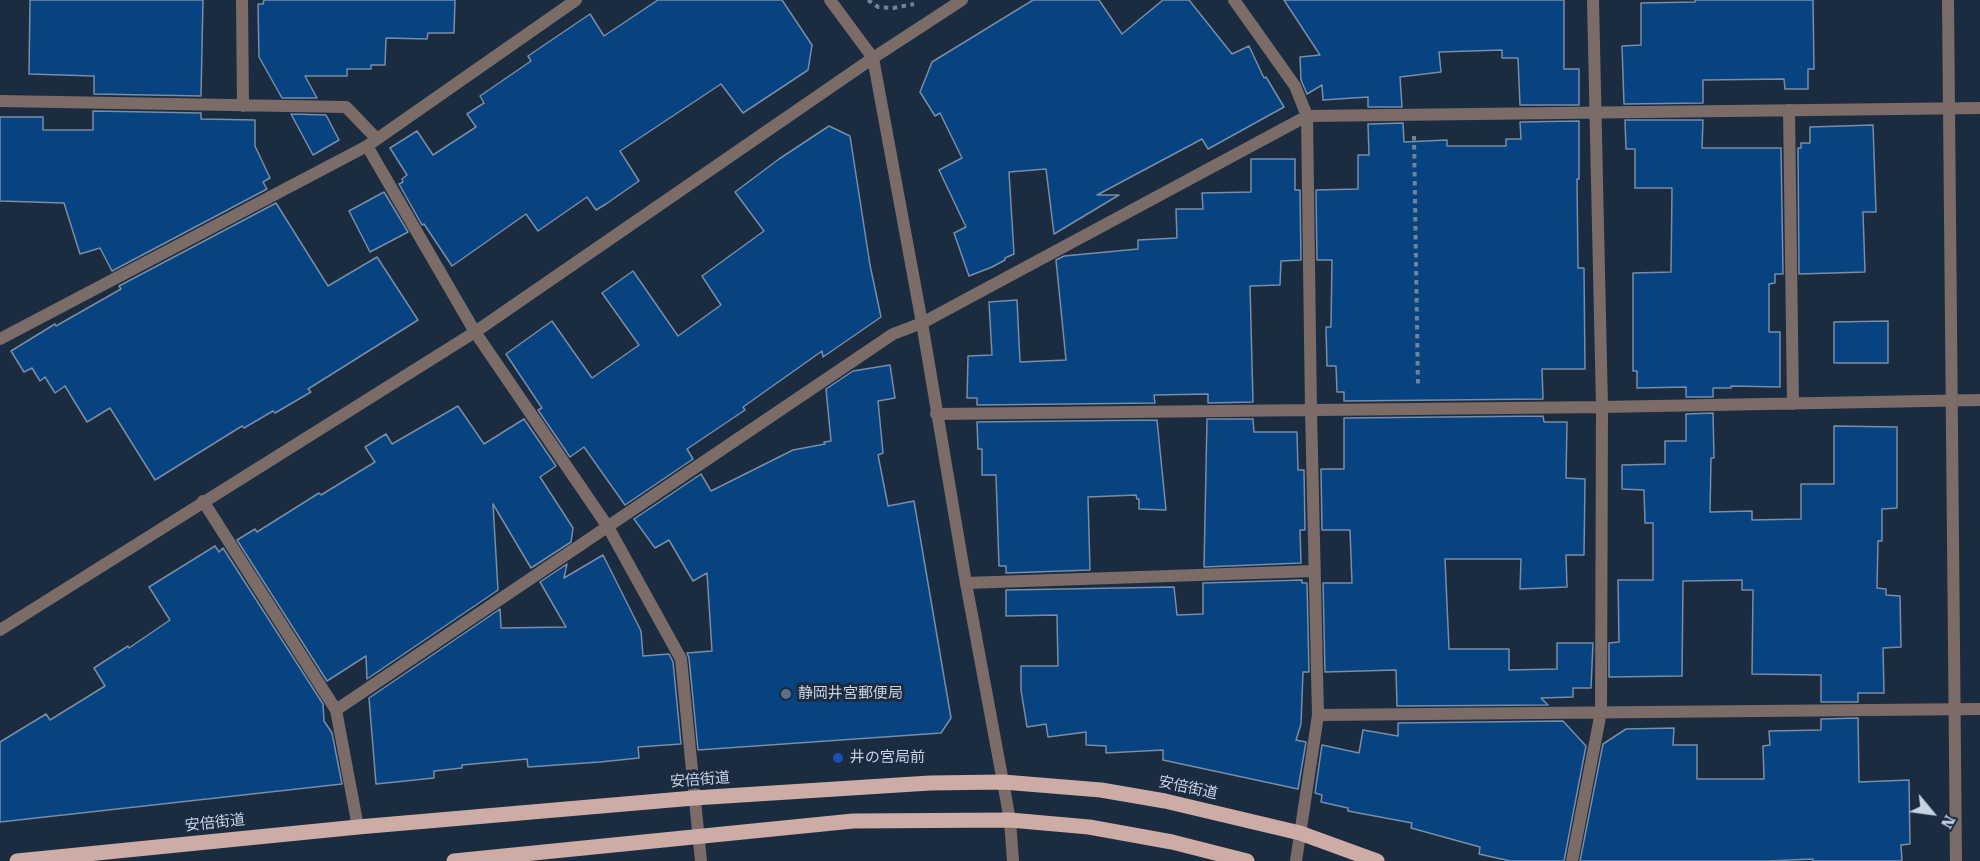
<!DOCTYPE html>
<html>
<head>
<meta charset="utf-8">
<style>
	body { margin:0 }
	#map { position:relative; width:1980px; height:861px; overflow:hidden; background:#1b2c41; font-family:"Roboto Serif",serif }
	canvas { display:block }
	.north { position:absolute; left:1902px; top:783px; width:60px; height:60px; -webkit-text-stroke:4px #1b2c41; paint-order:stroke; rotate:119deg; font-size:16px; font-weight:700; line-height:24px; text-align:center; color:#c8d3e1 }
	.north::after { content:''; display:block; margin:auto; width:21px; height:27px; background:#c8d3e1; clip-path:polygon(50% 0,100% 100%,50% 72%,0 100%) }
</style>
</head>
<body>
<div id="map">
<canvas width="1980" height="861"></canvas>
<div class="north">N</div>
</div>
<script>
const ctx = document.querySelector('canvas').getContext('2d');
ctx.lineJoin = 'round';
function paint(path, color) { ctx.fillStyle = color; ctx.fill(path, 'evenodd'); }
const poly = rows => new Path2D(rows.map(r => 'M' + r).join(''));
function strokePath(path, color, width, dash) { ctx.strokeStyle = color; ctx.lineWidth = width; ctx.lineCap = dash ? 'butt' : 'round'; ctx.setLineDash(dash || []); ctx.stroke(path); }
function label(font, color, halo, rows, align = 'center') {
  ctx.font = font + ' "Roboto Serif","Noto Sans JP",serif'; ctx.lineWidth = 6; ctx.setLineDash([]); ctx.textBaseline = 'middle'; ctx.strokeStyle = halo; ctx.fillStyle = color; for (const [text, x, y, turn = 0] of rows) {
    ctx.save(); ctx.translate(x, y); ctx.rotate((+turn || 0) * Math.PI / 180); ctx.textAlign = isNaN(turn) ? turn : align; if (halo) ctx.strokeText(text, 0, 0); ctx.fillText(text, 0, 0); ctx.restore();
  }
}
const building = poly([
	[30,0,203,0,201,96,94,94,94,76,29,74,30,0],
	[264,0,455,0,454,33,428,33,427,39,386,38,385,65,371,65,371,69,347,69,347,76,305,76,317,98,282,98,259,57,258,4,263,4,264,0],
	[658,0,782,0,812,45,808,70,743,113,721,84,620,151,639,181,606,204,596,210,587,197,538,231,526,214,452,266,424,224,422,225,399,184,403,182,402,179,407,175,390,148,417,131,433,155,476,127,467,114,484,103,480,96,531,61,528,56,590,14,604,36,658,0],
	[1033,0,1099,0,1122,34,1163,0,1189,0,1232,54,1249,46,1264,78,1266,77,1284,107,1208,149,1202,139,1097,195,1119,195,1054,234,1046,169,1009,172,1014,254,1005,258,1005,260,992,267,969,276,954,233,966,227,939,170,962,158,940,113,935,116,920,92,932,62,1033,0],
	[1284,0,1564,0,1564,69,1579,69,1579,105,1520,105,1518,58,1502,58,1502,50,1439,52,1441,72,1400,77,1402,107,1368,107,1368,97,1323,100,1322,85,1307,94,1301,80,1300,57,1320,55,1284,0],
	[1695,0,1813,0,1814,69,1808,69,1808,89,1785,89,1784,79,1703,80,1703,103,1624,104,1622,46,1641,45,1641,3,1695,2,1695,0],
	[93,111,201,113,201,119,255,120,255,146,270,178,263,182,267,189,112,271,100,248,80,254,64,203,0,201,0,117,43,117,43,130,93,130,93,111],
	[291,114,326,115,339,140,313,155,291,114],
	[1625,120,1703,120,1702,148,1781,148,1783,274,1775,274,1775,283,1769,284,1769,332,1780,332,1780,387,1731,386,1731,388,1713,388,1713,397,1686,397,1686,387,1637,388,1637,371,1633,371,1633,273,1671,272,1672,188,1635,188,1635,149,1626,149,1625,120],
	[1579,121,1579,179,1577,179,1578,268,1584,268,1585,369,1542,369,1543,399,1344,401,1344,392,1337,392,1336,366,1327,366,1326,327,1331,327,1332,260,1317,260,1316,190,1358,189,1358,155,1369,155,1368,124,1403,123,1404,142,1447,140,1447,146,1506,146,1506,139,1521,139,1520,122,1579,121],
	[1873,125,1876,212,1863,212,1865,272,1799,274,1798,148,1801,148,1801,143,1810,143,1810,127,1873,125],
	[829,126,850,136,870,265,881,317,823,357,822,351,743,407,745,410,687,449,693,459,625,505,584,447,570,457,538,410,542,408,506,354,552,321,592,378,639,345,602,293,633,271,678,336,721,305,702,276,764,231,735,192,779,159,829,126],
	[1251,159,1295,159,1295,190,1300,190,1301,260,1281,261,1280,285,1250,286,1253,402,1208,403,1208,394,1154,395,1155,403,977,405,977,398,967,398,968,356,992,355,989,302,1017,300,1020,362,1066,360,1056,260,1064,256,1138,249,1138,240,1177,238,1176,209,1203,209,1202,193,1251,192,1251,159],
	[384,192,408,232,370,252,349,211,384,192],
	[276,203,328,286,377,257,418,320,308,389,311,392,275,413,273,411,244,428,242,426,155,480,110,408,87,422,65,386,55,393,45,377,40,381,32,368,24,372,11,351,55,324,56,326,121,289,119,286,276,203],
	[1888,321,1888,363,1834,363,1834,322,1888,321],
	[890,365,895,398,878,401,883,453,878,455,888,506,914,501,951,718,941,733,698,750,689,658,687,653,712,651,707,573,693,581,669,540,655,548,634,519,701,474,711,491,793,450,825,444,824,442,831,441,826,389,853,371,890,365],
	[458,406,484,444,524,419,556,466,540,477,573,528,571,542,531,568,493,504,498,590,367,679,366,656,327,681,237,540,255,529,257,532,319,493,321,495,375,462,365,447,386,434,392,444,458,406],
	[1713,413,1714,458,1711,458,1710,512,1752,511,1752,520,1801,519,1801,484,1834,484,1834,426,1897,427,1897,508,1882,509,1882,541,1878,541,1877,588,1886,589,1886,595,1900,596,1901,647,1883,648,1884,693,1858,693,1858,702,1821,702,1821,675,1752,674,1753,590,1742,590,1742,580,1683,581,1682,676,1609,677,1609,643,1619,642,1618,580,1653,580,1653,523,1645,523,1644,490,1622,489,1622,465,1665,464,1665,441,1686,441,1686,414,1713,413],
	[1543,416,1544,422,1567,422,1566,478,1585,479,1584,555,1566,555,1567,587,1520,589,1521,559,1445,559,1449,649,1509,649,1509,670,1557,669,1557,643,1593,643,1591,688,1573,688,1573,697,1541,698,1548,705,1397,706,1396,670,1325,672,1323,583,1352,583,1350,530,1322,530,1321,469,1344,469,1344,418,1543,416],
	[1207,419,1253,419,1254,432,1297,432,1298,470,1304,470,1305,530,1300,530,1301,563,1204,567,1207,419],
	[1157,420,1166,510,1139,509,1139,499,1137,499,1136,495,1088,497,1090,570,1006,573,1006,566,999,566,996,475,982,475,982,449,978,449,977,422,1157,420],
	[215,546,219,552,223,548,323,704,324,721,332,733,342,784,0,822,0,742,46,714,50,720,105,686,94,668,128,646,129,648,170,620,149,587,215,546],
	[603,555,641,631,643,656,669,654,673,662,681,744,638,747,639,758,600,762,528,767,527,759,462,765,462,768,434,771,434,778,376,784,369,698,500,609,501,628,566,627,540,582,567,564,564,578,603,555],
	[1302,580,1302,583,1307,583,1309,672,1303,672,1301,724,1296,740,1306,742,1298,789,1163,760,1163,750,1106,753,1106,746,1086,745,1086,732,1048,737,1046,724,1027,727,1021,690,1021,666,1058,666,1057,615,1006,616,1006,590,1174,587,1177,615,1203,614,1203,583,1302,580],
	[1858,718,1859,782,1909,780,1910,844,1901,845,1902,861,1813,861,1813,859,1767,861,1580,861,1603,744,1626,729,1674,728,1673,745,1697,745,1697,779,1764,779,1763,746,1770,745,1769,731,1821,730,1821,719,1858,718],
	[1563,721,1586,746,1564,861,1510,861,1479,854,1480,847,1411,828,1412,823,1348,811,1348,808,1321,802,1322,795,1315,793,1322,745,1359,753,1363,730,1398,736,1398,723,1563,721]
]);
paint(building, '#084381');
strokePath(building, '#788da6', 1.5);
strokePath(poly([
	[868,0,878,7,893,8,914,4],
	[1414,136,1418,387]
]), '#748294', 4, [4.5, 4.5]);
strokePath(poly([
	[242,0,243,106],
	[1234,0,1295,86,1307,116,1311,410,1318,715,1296,861],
	[0,101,346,107,376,138],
	[1789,110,1793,404],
	[367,146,475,332,608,527,681,659,701,861],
	[0,339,367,146,576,0],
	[936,414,1602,407,1980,400],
	[203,501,336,710],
	[966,583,1314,571],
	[1318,715,1980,709],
	[1003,782,1010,820,1013,861],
	[358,827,336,710,893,334,922,323,1307,116,1980,108],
	[1572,861,1601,712,1602,407,1593,0]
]), '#7b6c68', 12);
strokePath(poly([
	[830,0,873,58,922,323,966,583,1003,782],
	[1948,0,1956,861],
	[0,630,475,332,873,58,962,0]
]), '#7b6c68', 12);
strokePath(poly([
	[17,861,358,827,694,798,930,783,1003,782,1101,790,1165,801,1300,833,1377,861],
	[454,861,853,821,1010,820,1089,827,1172,842,1247,861]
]), '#ccaca5', 15);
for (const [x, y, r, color] of [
	[786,694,6,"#5c6f8a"],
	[838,758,6,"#1a4fb4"]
]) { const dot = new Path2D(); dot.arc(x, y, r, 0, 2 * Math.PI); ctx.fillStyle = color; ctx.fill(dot); strokePath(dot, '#1b2c41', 2); }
label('15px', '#c8d3e1', '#1b2c41', [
	["静岡井宮郵便局",798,694],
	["井の宮局前",850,758]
], 'left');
label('15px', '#c8d3e1', '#1b2c41', [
	["安倍街道",700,780,-4],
	["安倍街道",1188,788,12],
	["安倍街道",215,823,-6]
]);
</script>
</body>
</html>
